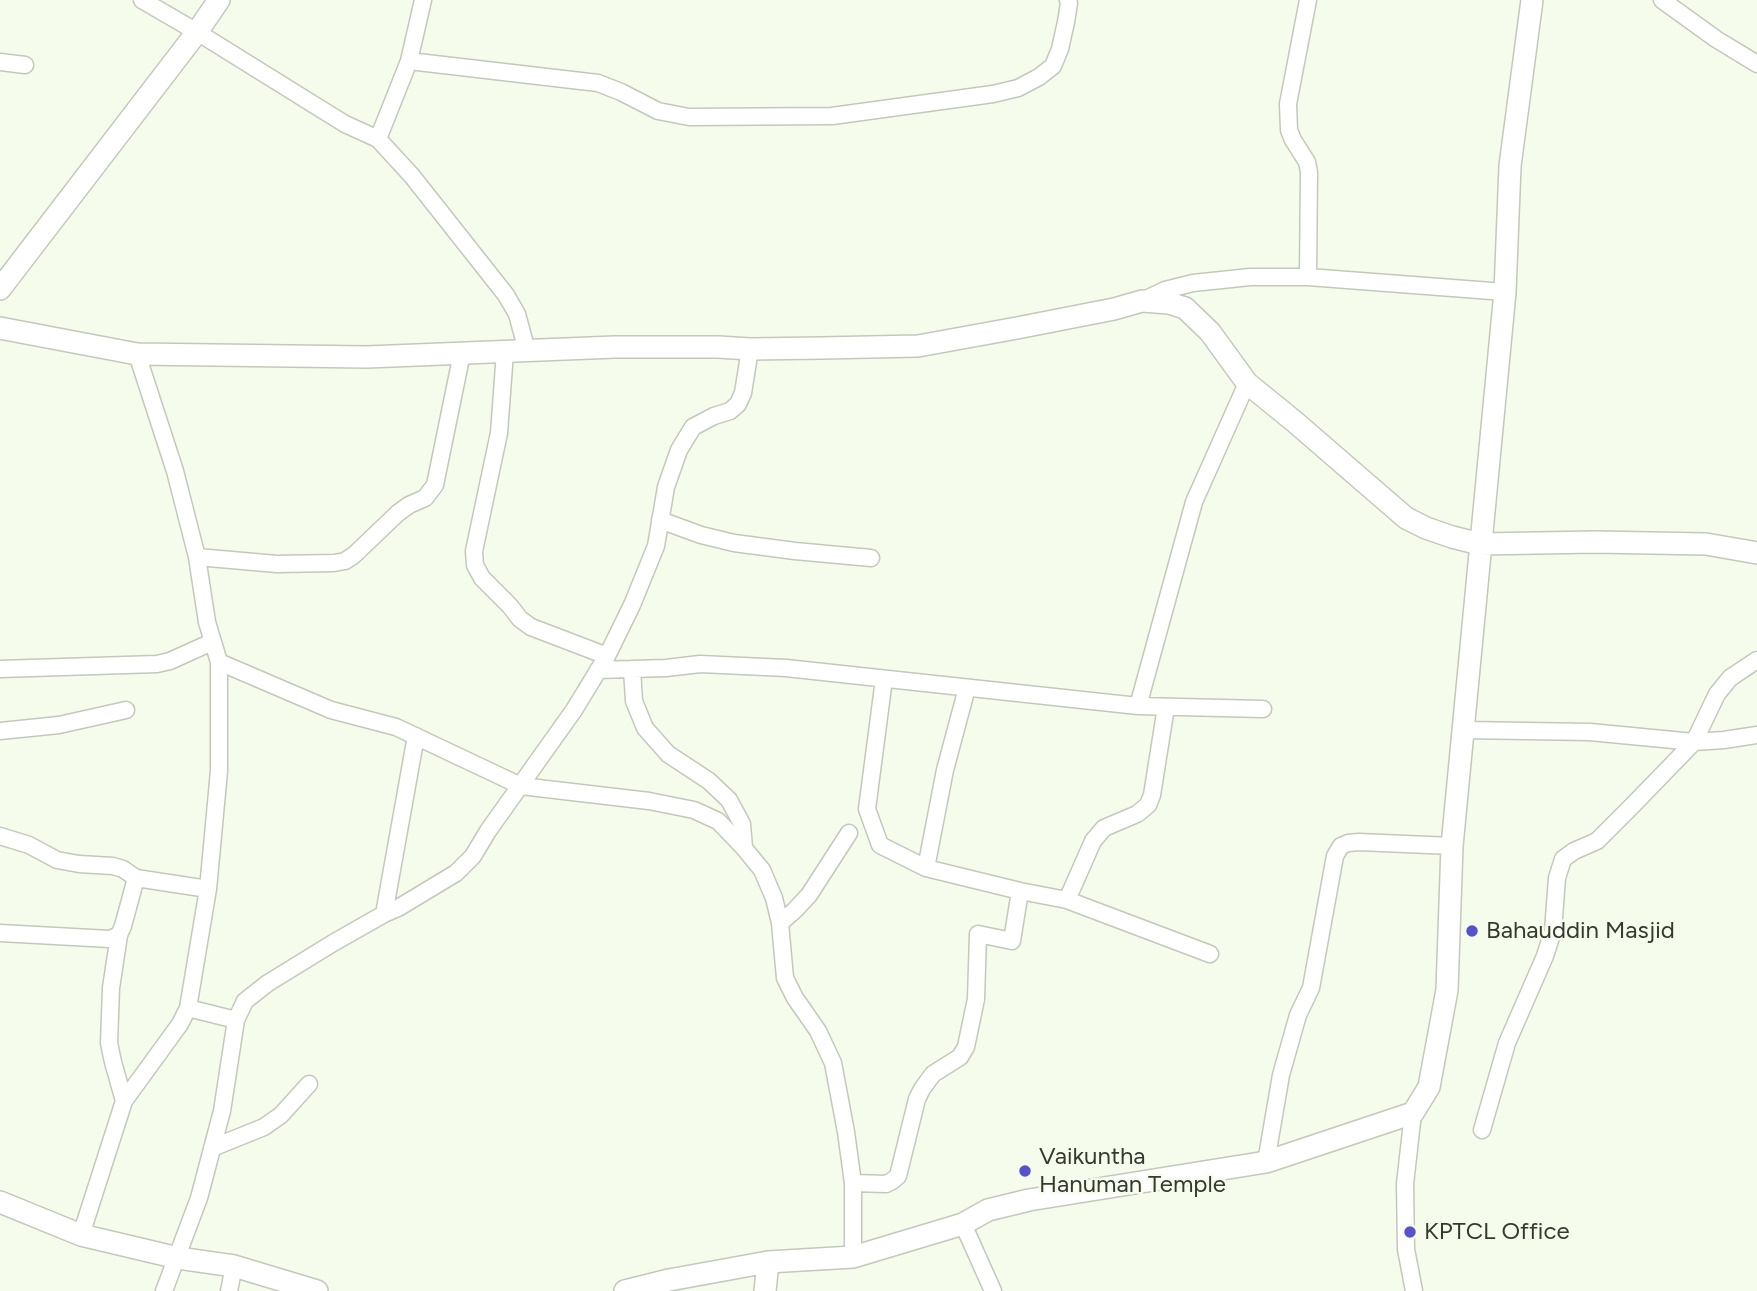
<!DOCTYPE html>
<html>
<head>
<meta charset="utf-8">
<style>
	body { margin:0 }
	canvas { display:block; background:#f5fcec }
</style>
</head>
<body>
<canvas width="1757" height="1291"></canvas>
<script>
const ctx = document.querySelector('canvas').getContext('2d');
ctx.lineJoin = 'round';
const poly = rows => new Path2D(rows.map(r => 'M' + r).join(''));
function strokePath(path, color, width, dash) { ctx.strokeStyle = color; ctx.lineWidth = width; ctx.lineCap = dash ? 'butt' : 'round'; ctx.setLineDash(dash || []); ctx.stroke(path); }
function label(font, color, halo, rows, align = 'center') {
  ctx.font = font + ' Figtree,sans-serif'; ctx.lineWidth = 5; ctx.setLineDash([]); ctx.textBaseline = 'middle'; ctx.strokeStyle = halo; ctx.fillStyle = color; for (const [text, x, y, turn = 0] of rows) {
    ctx.save(); ctx.translate(x, y); ctx.rotate((+turn || 0) * Math.PI / 180); ctx.textAlign = isNaN(turn) ? turn : align; if (halo) ctx.strokeText(text, 0, 0); ctx.fillText(text, 0, 0); ctx.restore();
  }
}
const street = poly([
	[142,0,197,32,345,124,378,139,412,176,506,295,517,314,527,351],
	[1308,0,1288,104,1289,130,1293,140,1307,162,1309,172,1308,277],
	[1662,0,1716,39,1757,64],
	[409,61,598,83,621,92,658,111,689,117,832,116,993,94,1018,88,1039,77,1053,66,1060,49,1066,22,1069,3,1068,0],
	[0,62,25,65],
	[378,139,409,61,423,0],
	[1144,300,1165,290,1193,283,1250,277,1308,277,1505,292],
	[505,352,499,433,474,551,475,565,482,578,510,606,520,619,531,627,607,656],
	[660,520,701,535,734,543,795,551,871,558],
	[197,557,277,564,334,563,345,561,354,555,398,513,409,505,425,498,435,485,462,353],
	[219,662,331,710,396,727,521,786,649,801,694,810,718,821,744,848,762,870,774,898,780,923,785,978,795,998,818,1031,833,1063,846,1132,853,1183,853,1257],
	[0,669,157,664,170,661,212,642],
	[632,669,634,701,645,728,668,754,709,781,729,800,742,824,744,848],
	[598,670,666,668,700,664,786,668,1138,706,1263,709],
	[884,679,867,809,880,845,926,868,1020,891,1067,900,1210,954],
	[1138,706,1194,502,1247,383],
	[1463,730,1590,732,1694,742,1724,740,1757,735],
	[0,731,59,725,126,710],
	[0,836,29,845,57,860,79,864,113,866,123,869,136,878],
	[926,868,945,770,967,688],
	[1067,900,1093,841,1104,828,1137,814,1148,805,1152,795,1166,707],
	[384,914,416,736],
	[780,923,794,911,809,895,849,833],
	[0,933,110,939,119,935,123,926,136,878,208,889],
	[119,935,111,988,109,1043,113,1062,124,1101],
	[188,1008,236,1020],
	[1413,1113,1405,1184,1406,1249,1414,1291],
	[1482,1130,1507,1043,1545,956,1553,931,1557,878,1563,859,1574,851,1597,841,1631,807,1694,742,1717,694,1730,678,1757,660],
	[212,1148,264,1127,281,1115,309,1084],
	[1266,1162,1281,1075,1298,1015,1311,988,1335,856,1341,846,1348,843,1359,842,1452,846],
	[853,1183,886,1184,892,1181,898,1176,917,1099,922,1089,933,1074,960,1057,966,1047,976,999,978,934,1012,941,1020,891],
	[963,1224,993,1291],
	[81,1235,124,1101,180,1024,188,1008,208,889,219,771,219,662,207,622,197,557,175,471,137,354],
	[164,1291,199,1198,222,1111,236,1020,245,1001,268,983,333,943,384,914,398,908,456,873,473,856,488,831,574,710,607,656,632,605,656,546,666,487,679,450,693,427,714,416,730,411,738,404,743,393,750,349],
	[229,1291,234,1266]
]);
const secondary = poly([
	[0,289,197,32,219,0],
	[0,328,137,354,367,357,615,347,718,347,750,349,822,348,918,346,1017,328,1114,309,1142,301,1169,303,1185,308,1210,332,1247,383,1295,422,1406,518,1426,528,1452,537,1480,544,1595,542,1706,544,1757,553],
	[0,1202,81,1235,178,1258,234,1266,317,1291],
	[625,1291,669,1280,768,1262,853,1257,963,1224,988,1210,1029,1200,1266,1162,1413,1113,1429,1087,1447,990,1452,846,1505,292,1510,166,1532,0],
	[765,1291,768,1262]
]);
strokePath(street, '#c3c9ba', 19);
strokePath(secondary, '#c3c9ba', 24);
strokePath(street, '#fff', 16);
strokePath(secondary, '#fff', 21);
for (const [x, y, r, color] of [
	[1472,931,7,"#5652c9"],
	[1025,1171,7,"#5652c9"],
	[1410,1232,7,"#5652c9"]
]) { const dot = new Path2D(); dot.arc(x, y, r, 0, 2 * Math.PI); ctx.fillStyle = color; ctx.fill(dot); strokePath(dot, '#f5fcec', 2.5); }
label('24px', '#363832', '#f5fcec', [
	["Bahauddin Masjid",1486,931],
	["Vaikuntha",1039,1157],
	["Hanuman Temple",1039,1185],
	["KPTCL Office",1424,1232]
], 'left');
</script>
</body>
</html>
